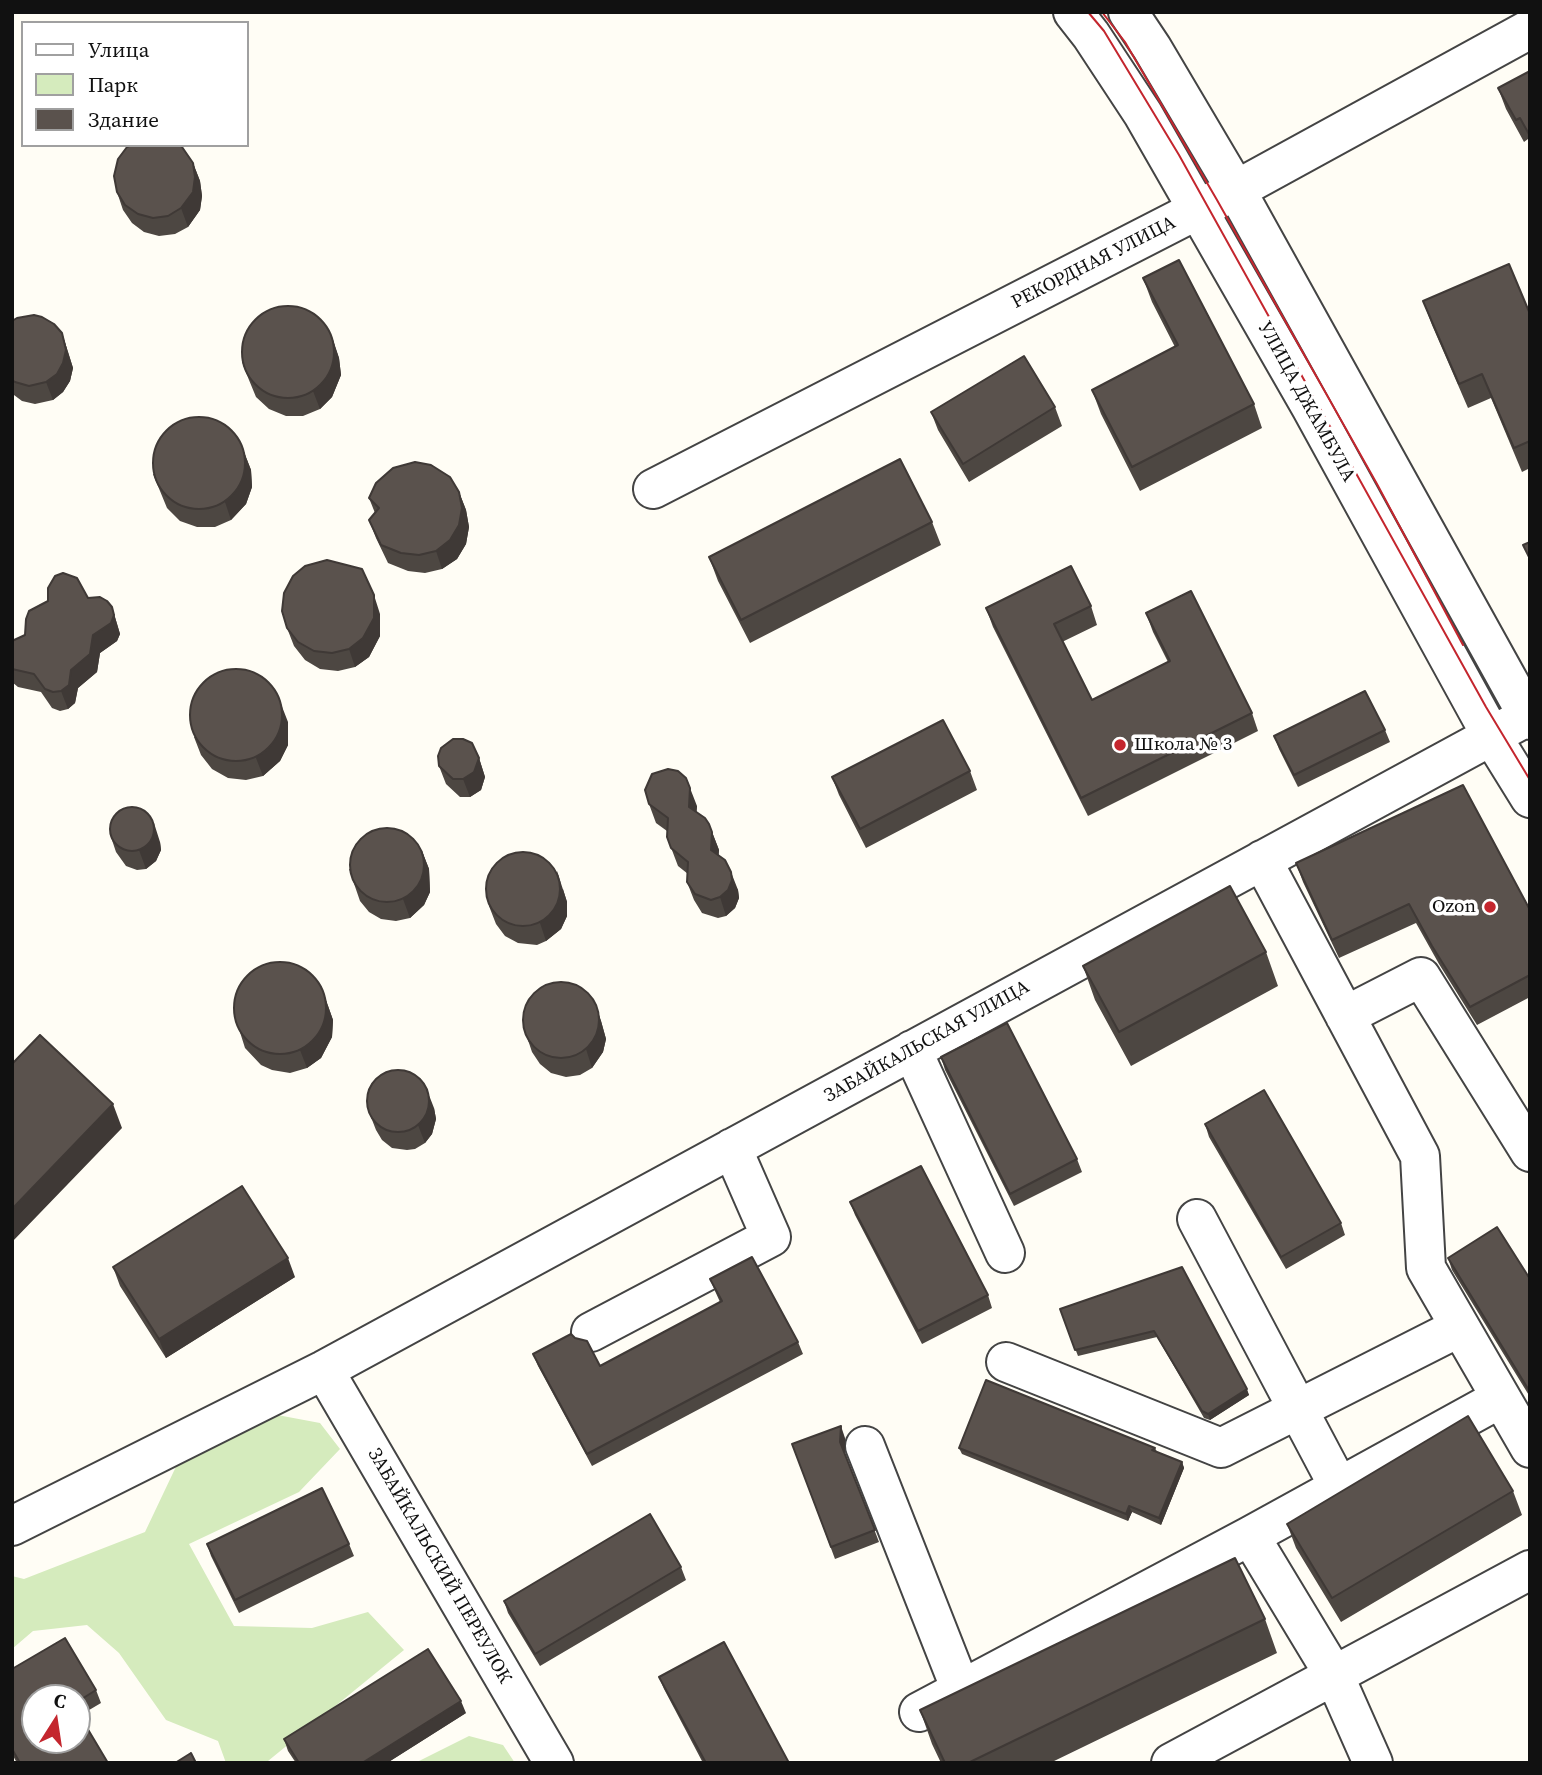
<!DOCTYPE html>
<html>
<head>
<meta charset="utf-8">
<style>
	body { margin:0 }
	#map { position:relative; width:1542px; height:1775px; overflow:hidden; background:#fffdf5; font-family:"Source Serif 4",serif }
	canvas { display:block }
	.frame { position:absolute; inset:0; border:14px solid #111; pointer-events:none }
	.legend { position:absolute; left:21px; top:21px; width:228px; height:126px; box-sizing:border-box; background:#fff; border:2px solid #a0a0a0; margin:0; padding:9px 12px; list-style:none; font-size:21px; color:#111 }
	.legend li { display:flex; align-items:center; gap:14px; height:35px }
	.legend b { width:35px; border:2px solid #a0a0a0 }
	.north { position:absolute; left:21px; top:1684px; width:70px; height:70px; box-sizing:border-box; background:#fff; border:2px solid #a0a0a0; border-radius:50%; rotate:12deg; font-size:19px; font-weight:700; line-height:28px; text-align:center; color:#111 }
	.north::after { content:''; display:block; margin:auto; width:24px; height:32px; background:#c4262e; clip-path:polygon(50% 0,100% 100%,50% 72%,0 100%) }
</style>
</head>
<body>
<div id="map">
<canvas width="1542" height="1775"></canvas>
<div class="frame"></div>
<ul class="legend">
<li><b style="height:9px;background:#fff"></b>Улица</li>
<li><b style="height:19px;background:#d5ebbd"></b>Парк</li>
<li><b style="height:19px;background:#5a524d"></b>Здание</li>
</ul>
<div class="north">С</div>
</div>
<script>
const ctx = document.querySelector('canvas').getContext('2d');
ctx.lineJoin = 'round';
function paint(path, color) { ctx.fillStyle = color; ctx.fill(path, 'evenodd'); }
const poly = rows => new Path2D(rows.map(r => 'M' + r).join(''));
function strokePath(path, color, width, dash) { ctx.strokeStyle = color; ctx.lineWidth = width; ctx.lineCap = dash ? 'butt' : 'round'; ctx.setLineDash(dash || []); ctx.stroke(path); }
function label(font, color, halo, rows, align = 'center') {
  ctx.font = font + ' "Source Serif 4",serif'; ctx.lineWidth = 7; ctx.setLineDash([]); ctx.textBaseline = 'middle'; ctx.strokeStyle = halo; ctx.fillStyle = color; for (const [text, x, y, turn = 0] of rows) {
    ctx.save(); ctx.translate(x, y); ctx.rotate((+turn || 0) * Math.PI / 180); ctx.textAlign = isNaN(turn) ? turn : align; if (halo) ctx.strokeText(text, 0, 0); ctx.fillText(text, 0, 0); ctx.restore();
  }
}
paint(poly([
	[256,1411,320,1423,340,1449,299,1492,189,1544,234,1626,312,1628,368,1612,404,1650,268,1761,269,1763,226,1763,218,1741,166,1720,119,1653,87,1625,33,1631,12,1649,12,1576,24,1579,145,1532,182,1454],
	[469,1736,503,1745,515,1763,415,1763]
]), '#d5ebbd');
const minor = poly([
	[1073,12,1091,35,1143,114,1311,407,1491,735,1530,798],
	[1128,12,1152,48,1236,190,1530,720],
	[653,489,1236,190,1530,29],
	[1262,860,1420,1156,1426,1268,1530,1448],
	[1345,1016,1421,977,1530,1152],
	[912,1050,1005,1253],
	[1197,1219,1339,1487],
	[591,1332,771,1237,732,1148],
	[1006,1362,1221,1448,1460,1327],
	[324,1370,554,1763],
	[865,1446,961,1690],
	[12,1526,324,1370,1530,715],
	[1250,1536,1334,1675,1373,1763],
	[919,1712,1250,1536,1501,1398],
	[1171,1763,1530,1570]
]);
strokePath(minor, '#444', 42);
strokePath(minor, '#fff', 38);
strokePath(poly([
	[1088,12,1104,31,1179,155,1486,707,1530,780],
	[1102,12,1125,42,1217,200,1377,484,1463,645]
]), '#c4262e', 2);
paint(poly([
	[1530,71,1530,143,1528,139,1524,142,1506,109,1498,88],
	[193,163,200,181,202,196,200,210,188,227,175,234,159,236,144,232,132,223,123,210,117,192],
	[1143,278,1254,404,1262,428,1140,491,1101,414,1092,390,1175,347,1152,302],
	[1423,301,1530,314,1530,468,1522,472,1491,398,1468,408,1432,325],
	[12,321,62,333,68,352,73,368,70,381,63,392,53,400,35,404,22,401,14,395,12,393],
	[333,340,339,358,341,375,332,397,320,409,303,416,286,416,269,409,256,397,249,380,242,362],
	[1055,407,1062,426,969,482,938,430,931,412],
	[244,452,251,470,252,487,246,504,231,520,215,527,197,527,180,521,167,508,153,474],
	[459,492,466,510,469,527,466,544,457,559,442,569,425,573,408,571,388,563,376,538,369,520,375,513,369,498],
	[932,522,941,545,750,643,718,581,709,557],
	[88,598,112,607,120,634,117,641,100,653,97,672,78,688,75,703,68,709,60,711,52,708,41,692,18,687,12,682,12,641,25,635,48,601],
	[1091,606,1097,625,1062,642,1092,700,1168,662,1153,632,1146,613,1252,713,1258,731,1088,816,993,627,986,608],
	[380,614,380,636,369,657,355,667,338,671,320,669,305,660,294,646,287,628],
	[288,722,288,745,280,761,263,776,246,780,228,778,212,769,201,755,194,737],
	[1385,730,1390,742,1298,787,1279,749,1274,736],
	[479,758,485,777,481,790,470,797,460,797,446,784,439,766],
	[970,771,977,790,866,848,839,795,832,777],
	[649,804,697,806,696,812,709,824,719,850,718,856,738,890,739,898,735,908,726,916,718,918,702,913,694,900,687,882,688,874,678,866,667,837,667,831,656,823],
	[110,834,160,842,161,850,156,861,146,869,137,870,126,866,116,852],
	[422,851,429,869,430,892,424,905,410,918,396,921,381,919,369,912,360,901,349,869],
	[1296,863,1530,910,1530,997,1477,1025,1439,964,1416,923,1339,958,1303,882],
	[563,889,567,902,567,916,561,929,546,941,537,945,518,943,505,936,496,924,489,906],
	[1266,952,1278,986,1131,1066,1095,1000,1083,966],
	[321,986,333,1020,332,1037,321,1058,307,1068,290,1073,272,1070,261,1065,245,1048,239,1029],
	[595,1003,601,1021,606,1039,603,1052,592,1068,580,1075,566,1077,551,1073,540,1064,532,1052,526,1034],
	[941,1057,1077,1159,1082,1172,1014,1206,945,1070],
	[434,1108,436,1119,432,1134,425,1143,415,1149,407,1150,392,1148,382,1140,376,1130,369,1112],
	[1205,1124,1341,1223,1345,1235,1286,1269,1209,1137],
	[850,1202,988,1295,992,1308,922,1344,855,1215],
	[1448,1258,1530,1279,1530,1397,1452,1270],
	[113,1267,295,1277,166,1358,120,1286],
	[1182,1267,1249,1395,1210,1420,1204,1418,1157,1337,1078,1356,1060,1309],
	[710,1279,798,1342,803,1354,592,1466,538,1366,533,1354,600,1366,720,1302,715,1291],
	[845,1438,845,1453,879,1542,835,1559,792,1444],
	[959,1448,1155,1448,1157,1452,1182,1462,1184,1468,1161,1525,1132,1512,1128,1521,962,1454],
	[1513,1491,1522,1515,1341,1622,1296,1548,1287,1524],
	[207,1544,349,1544,354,1556,239,1613,211,1556],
	[681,1567,686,1580,540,1666,508,1613,504,1601],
	[1265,1619,1277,1653,1050,1763,941,1763,932,1744,920,1710],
	[12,1669,96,1690,101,1703,79,1716,108,1763,17,1763,12,1754],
	[77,1698,77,1740,35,1740],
	[659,1677,789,1763,703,1763,664,1689],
	[466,1713,387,1763,296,1763,288,1751,284,1739]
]), '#4d4742');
paint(poly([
	[193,163,200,181,202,196,200,210,188,227,181,208],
	[62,333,68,352,73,368,70,381,63,392,53,400,46,382],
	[333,340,339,358,341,375,332,397,320,409,313,391],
	[244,452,251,470,252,487,246,504,231,520,225,502],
	[459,492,466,510,469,527,466,544,457,559,442,569,436,551],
	[374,595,380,614,380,636,369,657,355,667,349,649],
	[112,607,120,634,117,641,100,653,97,672,78,688,75,703,68,709,61,691,71,670],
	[281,704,288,722,288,745,280,761,263,776,256,758],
	[479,758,485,777,481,790,470,797,463,779],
	[690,788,697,806,696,825,689,807],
	[154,823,160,842,161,850,156,861,146,869,139,850],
	[712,832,719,850,718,869,711,850],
	[422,851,429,869,430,892,424,905,410,918,403,899],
	[557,871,567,902,567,916,561,929,546,941,540,923],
	[731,872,738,890,739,898,735,908,726,916,720,897],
	[321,986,333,1020,332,1037,321,1058,307,1068,300,1050],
	[595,1003,601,1021,606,1039,603,1052,592,1068,586,1049],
	[427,1090,434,1108,436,1119,432,1134,425,1143,418,1125],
	[113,1104,122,1128,12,1242,12,1209],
	[288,1258,295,1277,166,1358,159,1339],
	[1247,1389,1249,1395,1210,1420,1208,1414],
	[841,1426,845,1438,845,1454,840,1442],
	[1182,1462,1184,1468,1161,1525,1159,1518],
	[1129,1506,1132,1512,1128,1521,1126,1514],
	[461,1701,466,1713,387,1763,362,1763]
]), '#3f3936');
const building = poly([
	[1530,71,1530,136,1520,118,1516,120,1498,88,1530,71],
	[131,145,179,145,182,147,193,163,195,177,193,192,181,208,168,216,153,218,138,214,125,205,117,192,114,176,118,159,127,147,131,145],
	[1179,260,1254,404,1132,467,1092,390,1178,345,1143,278,1179,260],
	[1509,264,1530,314,1530,441,1514,448,1482,374,1459,384,1423,301,1509,264],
	'242 352a46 46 0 1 1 92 0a46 46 0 1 1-92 0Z',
	[34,315,42,317,54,324,62,333,66,350,63,363,57,374,46,382,29,386,15,382,12,380,12,321,17,318,34,315],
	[1024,356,1055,407,963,464,931,412,1024,356],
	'153 463a46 46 0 1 1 92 0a46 46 0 1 1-92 0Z',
	[900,459,932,522,741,620,709,557,900,459],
	[415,462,431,465,450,477,459,492,462,508,459,525,450,540,436,551,419,555,401,553,381,545,369,520,379,508,369,498,376,483,393,468,415,462],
	[1530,542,1530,559,1523,545,1530,542],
	[327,560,362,569,374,595,374,618,363,638,349,649,332,653,314,651,298,642,287,628,282,611,284,593,293,576,305,566,327,560],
	[1071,566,1091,606,1054,624,1092,700,1170,661,1146,613,1191,591,1252,713,1081,798,986,608,1071,566],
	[63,573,77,578,88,598,100,597,107,601,112,607,114,615,111,623,93,635,90,654,71,670,69,685,61,691,53,692,45,689,34,674,12,669,12,641,25,635,26,619,29,611,48,601,48,588,55,576,63,573],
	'190 715a46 46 0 1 1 92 0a46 46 0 1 1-92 0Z',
	[1365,691,1385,730,1294,775,1274,736,1365,691],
	[943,720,970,771,860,829,832,777,943,720],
	[453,739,463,739,472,743,479,758,474,772,463,779,453,779,439,766,438,756,441,748,453,739],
	[668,769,678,771,686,778,690,788,689,807,705,818,709,824,712,832,711,850,725,860,731,872,732,880,728,890,720,897,711,900,695,894,687,882,688,862,671,848,667,837,668,818,649,804,645,790,652,774,668,769],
	[1463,785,1530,910,1530,975,1470,1007,1432,946,1409,904,1332,940,1296,863,1463,785],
	'110 829a22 22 0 1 1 44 0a22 22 0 1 1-44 0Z',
	'350 865a37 37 0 1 1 74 0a37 37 0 1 1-74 0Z',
	'486 889a37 37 0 1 1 74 0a37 37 0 1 1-74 0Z',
	[1230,886,1266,952,1119,1032,1083,966,1230,886],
	'234 1008a46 46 0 1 1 92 0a46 46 0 1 1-92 0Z',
	'523 1020a38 38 0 1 1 76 0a38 38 0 1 1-76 0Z',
	[1007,1023,1077,1159,1010,1194,941,1057,1007,1023],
	[40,1035,113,1104,12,1209,12,1064,40,1035],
	'367 1101a31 31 0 1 1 62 0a31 31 0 1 1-62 0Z',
	[1264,1090,1341,1223,1281,1257,1205,1124,1264,1090],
	[921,1166,988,1295,918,1331,850,1202,921,1166],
	[242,1186,288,1258,159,1339,113,1267,242,1186],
	[1497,1227,1530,1279,1530,1392,1448,1258,1497,1227],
	[752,1257,798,1342,587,1454,533,1354,571,1334,575,1338,587,1341,600,1366,722,1301,710,1279,752,1257],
	[1182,1267,1247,1389,1208,1414,1202,1411,1154,1331,1075,1350,1060,1309,1182,1267],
	[986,1380,1155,1448,1152,1450,1182,1462,1159,1518,1129,1506,1126,1514,959,1448,986,1380],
	[1468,1416,1513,1491,1332,1598,1287,1524,1468,1416],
	[841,1426,840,1442,875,1530,831,1547,792,1444,841,1426],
	[322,1488,349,1544,235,1600,207,1544,322,1488],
	[650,1514,681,1567,535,1654,504,1601,650,1514],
	[1235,1558,1265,1619,968,1763,945,1763,920,1710,1235,1558],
	[65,1638,96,1690,77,1702,77,1698,35,1698,35,1740,77,1740,77,1711,108,1763,20,1763,12,1749,12,1669,65,1638],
	[724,1642,789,1763,706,1763,659,1677,724,1642],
	[428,1649,461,1701,362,1763,299,1763,284,1739,428,1649],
	[191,1753,196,1763,175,1763,191,1753]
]);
paint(building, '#5a524d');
strokePath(building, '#3f3936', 2);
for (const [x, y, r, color] of [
	[1120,745,7,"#c4262e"],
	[1490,907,7,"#c4262e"]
]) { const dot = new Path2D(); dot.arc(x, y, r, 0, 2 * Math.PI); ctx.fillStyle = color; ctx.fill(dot); strokePath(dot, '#fff', 2.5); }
label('19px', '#111', '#fff', [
	["РЕКОРДНАЯ УЛИЦА",1094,263,-27],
	["УЛИЦА ДЖАМБУЛА",1306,402,61],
	["ЗАБАЙКАЛЬСКАЯ УЛИЦА",927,1042,-29],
	["ЗАБАЙКАЛЬСКИЙ ПЕРЕУЛОК",439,1566,60]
]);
label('19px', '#111', '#fff', [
	["Школа № 3",1134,745],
	["Ozon",1476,907,"right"]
], 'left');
</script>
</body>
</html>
